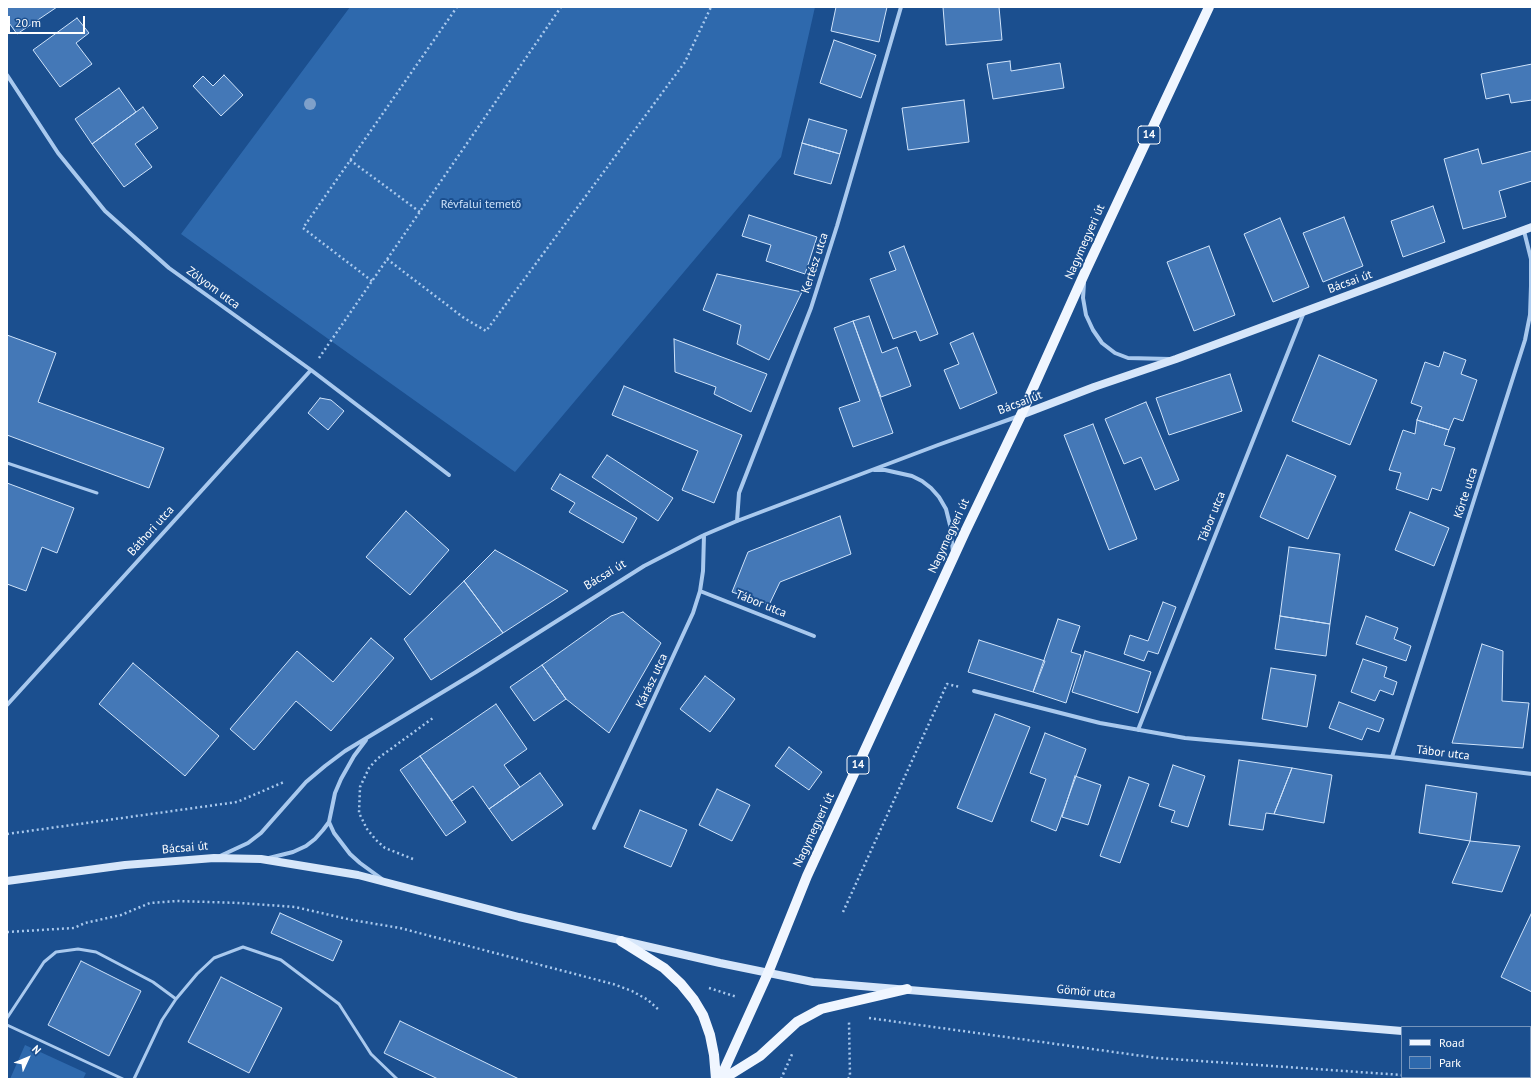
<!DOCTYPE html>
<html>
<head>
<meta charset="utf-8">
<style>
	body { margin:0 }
	#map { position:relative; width:1539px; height:1086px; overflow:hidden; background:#1b4f8f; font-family:"PT Sans",sans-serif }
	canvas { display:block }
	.frame { position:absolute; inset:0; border:8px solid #fff; pointer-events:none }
	.legend { position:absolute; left:1401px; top:1026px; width:130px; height:52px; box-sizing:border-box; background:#1b4f8f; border:1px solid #7695bc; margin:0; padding:5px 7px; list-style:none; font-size:12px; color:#fff }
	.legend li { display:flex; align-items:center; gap:8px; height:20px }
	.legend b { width:20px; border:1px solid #7695bc }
	.north { position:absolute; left:8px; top:1038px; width:40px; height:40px; -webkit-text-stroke:3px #1b4f8f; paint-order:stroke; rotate:46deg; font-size:11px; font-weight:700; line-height:16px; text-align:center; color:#fff }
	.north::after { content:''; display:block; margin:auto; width:14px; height:18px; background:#fff; clip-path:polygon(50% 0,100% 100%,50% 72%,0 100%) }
	.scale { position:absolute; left:8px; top:16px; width:77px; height:18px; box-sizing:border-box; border:2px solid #fff; border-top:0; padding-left:5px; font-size:12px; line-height:14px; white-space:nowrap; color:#fff; -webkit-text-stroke:3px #1b4f8f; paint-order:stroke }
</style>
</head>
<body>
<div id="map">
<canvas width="1539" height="1086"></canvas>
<div class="frame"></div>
<ul class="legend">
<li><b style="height:5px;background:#f0f6ff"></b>Road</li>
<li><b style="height:11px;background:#2e69ad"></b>Park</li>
</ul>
<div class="north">N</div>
<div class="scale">20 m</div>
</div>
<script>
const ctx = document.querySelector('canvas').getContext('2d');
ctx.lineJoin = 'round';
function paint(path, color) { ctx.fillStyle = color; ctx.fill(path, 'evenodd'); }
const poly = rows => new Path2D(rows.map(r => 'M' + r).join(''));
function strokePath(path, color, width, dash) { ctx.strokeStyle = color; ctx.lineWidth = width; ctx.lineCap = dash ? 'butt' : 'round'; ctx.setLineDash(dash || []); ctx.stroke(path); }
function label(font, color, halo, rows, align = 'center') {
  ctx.font = font + ' "PT Sans",sans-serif'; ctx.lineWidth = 4; ctx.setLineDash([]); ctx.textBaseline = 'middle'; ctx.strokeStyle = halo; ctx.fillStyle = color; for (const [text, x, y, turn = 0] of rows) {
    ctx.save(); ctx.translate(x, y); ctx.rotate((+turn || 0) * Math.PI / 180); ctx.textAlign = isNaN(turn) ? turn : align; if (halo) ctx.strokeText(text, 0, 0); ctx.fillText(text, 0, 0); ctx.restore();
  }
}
paint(poly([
	[350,7,815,7,781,157,515,472,181,234],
	[25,1045,86,1073,83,1079,10,1079]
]), '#2e69ad');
const building = poly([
	[7,7,57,7,17,34,7,20,7,7],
	[836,7,887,7,879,42,831,31,836,7],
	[943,7,999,7,1002,40,946,45,943,7],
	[77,18,89,33,76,43,92,64,60,87,33,50,77,18],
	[834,40,876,55,861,98,820,83,834,40],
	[1010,61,1011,71,1060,63,1064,88,993,99,987,64,1010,61],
	[1532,64,1532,100,1511,103,1509,94,1486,99,1481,74,1532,64],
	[224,75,243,95,221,116,193,86,203,76,213,86,224,75],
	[119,88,136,112,92,144,75,119,119,88],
	[964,100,969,142,908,150,902,108,964,100],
	[143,107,158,128,135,144,152,167,124,187,92,144,143,107],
	[809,119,847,130,840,154,802,143,809,119],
	[802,143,840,154,831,184,794,174,802,143],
	[1478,149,1482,164,1532,151,1532,181,1499,191,1506,217,1463,229,1444,159,1478,149],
	[1433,206,1445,242,1403,257,1391,221,1433,206],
	[749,215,817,237,805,274,766,261,771,245,742,236,749,215],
	[1344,217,1363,266,1323,282,1303,233,1344,217],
	[1280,218,1309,287,1273,302,1244,234,1280,218],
	[904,246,938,334,920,341,916,331,893,339,870,279,896,270,889,252,904,246],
	[1209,246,1235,315,1194,331,1167,262,1209,246],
	[717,274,802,292,769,360,737,344,741,325,703,310,717,274],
	[869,316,882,353,897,347,911,386,881,397,853,321,869,316],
	[853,321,893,433,853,447,839,408,860,401,834,328,853,321],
	[973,333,997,393,960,409,944,370,959,364,950,343,973,333],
	[7,335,56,353,38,402,164,448,149,488,7,435,7,335],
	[674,339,767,374,751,412,714,394,716,387,675,372,674,339],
	[1444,352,1466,360,1461,374,1477,380,1463,421,1454,418,1449,430,1417,420,1422,407,1411,403,1425,362,1439,367,1444,352],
	[1319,355,1377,380,1350,445,1292,421,1319,355],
	[1230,374,1242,411,1169,435,1156,398,1230,374],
	[624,386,742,435,714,503,682,490,698,451,612,415,624,386],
	[320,398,331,400,344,411,328,430,308,413,320,398],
	[1146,402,1179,480,1155,490,1141,457,1124,464,1105,419,1146,402],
	[1417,420,1449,430,1444,445,1455,448,1441,491,1432,488,1428,500,1396,489,1401,473,1389,470,1403,430,1415,434,1417,420],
	[1093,424,1137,539,1109,550,1064,435,1093,424],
	[607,455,673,498,658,521,592,477,607,455],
	[1287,455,1336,476,1308,539,1260,517,1287,455],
	[560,474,637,518,623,543,569,512,575,503,551,489,560,474],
	[7,483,74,508,57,553,42,547,26,591,7,584,7,483],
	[406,511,449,550,410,595,366,557,406,511],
	[1410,512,1449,528,1434,566,1395,550,1410,512],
	[840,516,851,554,780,582,769,605,732,592,748,552,840,516],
	[1289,547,1340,554,1330,624,1280,616,1289,547],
	[495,550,568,591,503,633,464,581,495,550],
	[464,581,503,633,431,680,404,639,464,581],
	[1163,602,1176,607,1158,654,1148,651,1144,661,1124,654,1130,635,1148,641,1163,602],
	[623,612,661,643,609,733,566,699,542,665,611,616,623,612],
	[1280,616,1330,624,1326,656,1275,649,1280,616],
	[1366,616,1398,628,1394,639,1411,646,1406,661,1356,644,1366,616],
	[1058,619,1080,626,1071,652,1081,655,1066,703,1033,692,1058,619],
	[371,638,394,658,331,731,296,701,254,750,230,729,297,651,333,682,371,638],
	[979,640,1045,661,1033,692,968,672,979,640],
	[1482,644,1503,651,1502,701,1529,703,1523,748,1452,743,1482,644],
	[1085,651,1151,672,1138,713,1072,692,1085,651],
	[1363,659,1387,667,1384,677,1397,682,1393,695,1380,690,1375,701,1351,692,1363,659],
	[133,663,219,736,185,776,99,704,133,663],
	[542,665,566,699,534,721,510,687,542,665],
	[1271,668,1316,675,1307,727,1262,719,1271,668],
	[705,676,735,699,710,732,680,709,705,676],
	[1339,702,1384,719,1379,732,1367,728,1362,740,1329,728,1339,702],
	[496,704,527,749,504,765,520,787,489,809,473,786,452,801,420,756,496,704],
	[995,714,1030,727,992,822,957,808,995,714],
	[1045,733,1086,749,1056,831,1031,821,1046,779,1030,773,1045,733],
	[789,747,822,772,809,790,775,766,789,747],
	[420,756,466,822,446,836,400,770,420,756],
	[1239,760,1292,768,1274,814,1266,813,1263,830,1229,825,1239,760],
	[1173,765,1205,776,1188,827,1171,822,1175,811,1159,806,1173,765],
	[1292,768,1332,775,1324,823,1274,814,1292,768],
	[540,773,563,805,512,841,489,809,540,773],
	[1075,776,1101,785,1088,825,1062,817,1075,776],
	[1129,777,1149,784,1120,863,1100,856,1129,777],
	[1426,785,1477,793,1470,841,1419,833,1426,785],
	[717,789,750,805,732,841,699,825,717,789],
	[640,810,687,830,671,867,624,847,640,810],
	[1470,841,1520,846,1502,892,1452,883,1470,841],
	[1532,912,1532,992,1501,977,1532,912],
	[280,913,342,941,333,961,271,933,280,913],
	[81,961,141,991,109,1056,48,1025,81,961],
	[221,977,282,1008,249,1073,188,1042,221,977],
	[400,1021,519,1079,438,1079,384,1053,400,1021]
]);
paint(building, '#4478b7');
strokePath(building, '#cfe3fa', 1);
strokePath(poly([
	[350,160,420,212],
	[387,259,464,318,486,331,685,62,711,7],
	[372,281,303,228,457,7],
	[319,358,561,7],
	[7,834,237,802,284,782],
	[413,859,385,848,376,840,367,829,359,813,360,787,369,768,377,759,433,718],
	[843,912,947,684,960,687],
	[7,932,74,928,85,923,121,915,150,903,177,901,240,903,295,907,352,920,400,928,613,984,632,991,648,1000,659,1010],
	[709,988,737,997],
	[869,1018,1157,1058,1402,1075],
	[1428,1077,1456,1079],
	[781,1079,793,1052],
	[848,1079,850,1076,849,1022]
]), '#a9c9ee', 2.5, [2, 3]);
strokePath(poly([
	[7,463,97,493],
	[7,1018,44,962,56,952,78,949,96,952,153,982,176,999],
	[7,1025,123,1079],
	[134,1079,162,1020,176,999,197,974,214,958,243,947,281,960,339,1004,371,1054,397,1079]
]), '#a9c9ee', 3);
strokePath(poly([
	[7,75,58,153,105,211,169,268,311,370,449,475],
	[1084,283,1083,298,1086,315,1093,330,1102,343,1115,353,1128,358,1170,359],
	[874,470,885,470,912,476,922,481,931,488,939,497,946,509,950,525,953,552],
	[737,521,739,493,811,308,837,226,901,7],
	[700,591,814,636],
	[974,691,1100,723,1185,738,1392,757,1532,774],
	[7,705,311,370],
	[1138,730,1304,312],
	[1392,757,1525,340,1530,315,1531,286,1531,259,1524,231],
	[329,822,334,833,350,854,360,863,382,879],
	[594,828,693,613,700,591,703,571,704,535],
	[220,856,248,843,261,833,306,782,325,766,345,751,476,672,644,566,704,535,737,521,938,445,1019,416],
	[269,858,293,852,306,846,315,839,323,830,329,822,335,793,341,779,354,756,366,740]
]), '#a9c9ee', 4);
strokePath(poly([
	[1021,415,1094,387,1176,359,1532,227],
	[7,881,125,865,214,858,261,859,358,875,519,917,720,963,813,982,1402,1031],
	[1530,1041,1532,1041]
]), '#d6e6fa', 8);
strokePath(poly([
	[621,941,664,968,681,984,694,1000,703,1015,710,1035,714,1055,716,1079],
	[720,1079,768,973,807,876,965,532,1021,415,1086,270,1209,7],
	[723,1079,760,1056,797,1022,821,1009,907,989]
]), '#f0f6ff', 10);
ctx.fillStyle = '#7ea0ca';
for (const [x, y] of [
	[310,104]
]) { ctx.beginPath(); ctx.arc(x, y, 6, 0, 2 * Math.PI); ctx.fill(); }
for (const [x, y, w] of [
	[1149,135,22],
	[858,765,22]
]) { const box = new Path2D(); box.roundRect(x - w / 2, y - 9, w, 18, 3); ctx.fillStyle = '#1b4f8f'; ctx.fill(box); strokePath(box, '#fff', 1); }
label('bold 11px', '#fff', null, [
	["14",1149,135],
	["14",858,765]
]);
label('12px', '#cfe3fa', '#1b4f8f', [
	["Révfalui temető",481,205]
]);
label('12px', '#fff', '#1b4f8f', [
	["Nagymegyeri út",1085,242,-66],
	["Kertész utca",815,263,-72],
	["Bácsai út",1350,282,-20],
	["Zólyom utca",213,288,36],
	["Bácsai út",1020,403,-21],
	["Körte utca",1466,493,-72],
	["Tábor utca",1212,517,-68],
	["Báthori utca",151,531,-48],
	["Nagymegyeri út",949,536,-65],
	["Bácsai út",605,575,-31],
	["Tábor utca",761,604,22],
	["Kárász utca",652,681,-65],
	["Tábor utca",1443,753,7],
	["Nagymegyeri út",814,830,-65],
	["Bácsai út",185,848,-5],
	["Gömör utca",1086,992,5]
]);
</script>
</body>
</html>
